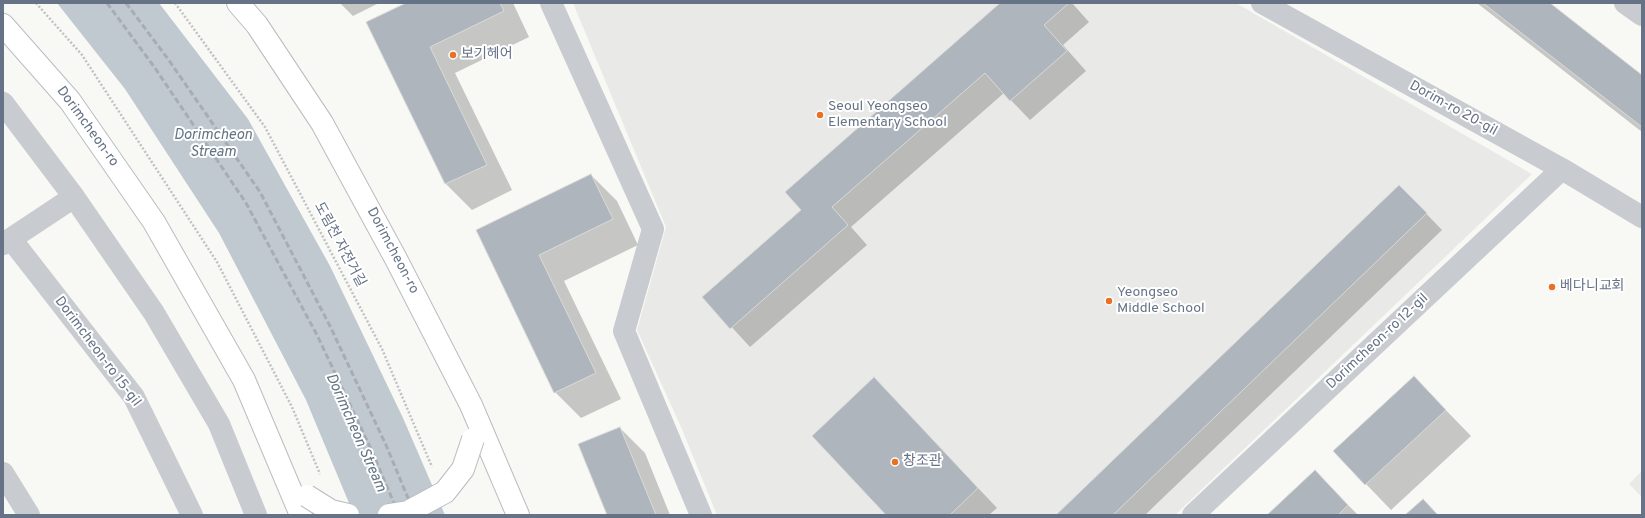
<!DOCTYPE html>
<html>
<head>
<meta charset="utf-8">
<style>
	body { margin:0 }
	#map { position:relative; width:1645px; height:518px; overflow:hidden; background:#f8f8f5; font-family:Overpass,sans-serif }
	canvas { display:block }
	.frame { position:absolute; inset:0; border:4px solid #667387; pointer-events:none }
</style>
</head>
<body>
<div id="map">
<canvas width="1645" height="518"></canvas>
<div class="frame"></div>
</div>
<script>
const ctx = document.querySelector('canvas').getContext('2d');
ctx.lineJoin = 'round';
function paint(path, color) { ctx.fillStyle = color; ctx.fill(path, 'evenodd'); }
const poly = rows => new Path2D(rows.map(r => 'M' + r).join(''));
function strokePath(path, color, width, dash) { ctx.strokeStyle = color; ctx.lineWidth = width; ctx.lineCap = dash ? 'butt' : 'round'; ctx.setLineDash(dash || []); ctx.stroke(path); }
function label(font, color, halo, rows, align = 'center') {
  ctx.font = font + ' Overpass,"Noto Sans KR",sans-serif'; ctx.lineWidth = 4; ctx.setLineDash([]); ctx.textBaseline = 'middle'; ctx.strokeStyle = halo; ctx.fillStyle = color; for (const [text, x, y, turn = 0] of rows) {
    ctx.save(); ctx.translate(x, y); ctx.rotate((+turn || 0) * Math.PI / 180); ctx.textAlign = isNaN(turn) ? turn : align; if (halo) ctx.strokeText(text, 0, 0); ctx.fillText(text, 0, 0); ctx.restore();
  }
}
paint(poly([
	[573,3,1236,3,1532,174,1175,515,717,515,681,427,637,330,666,227],
	[1642,471,1642,497,1629,484]
]), '#e9e9e8');
paint(poly([
	[57,3,159,3,248,119,330,266,403,418,445,515,354,515,306,400,219,233,125,89]
]), '#c1c9d0');
paint(poly([
	[340,3,379,3,353,16],
	[408,3,513,3,529,37,455,73,512,190,472,210,446,184,368,23],
	[1001,3,1072,3,1089,22,1063,45,1086,71,1030,120,1004,93,851,227,867,245,750,347,704,297,802,210],
	[1477,3,1549,3,1642,76,1642,132],
	[591,175,617,201,638,245,564,281,621,399,581,418,555,392,477,231],
	[1415,202,1442,230,1145,515,1057,515],
	[893,398,997,508,989,515,888,515],
	[1439,403,1471,436,1391,510,1366,484],
	[620,428,645,453,670,515,608,515],
	[1315,472,1358,515,1269,515]
]), '#0003');
const building = poly([
	[406,3,500,3,504,11,430,47,487,165,445,184,366,22,406,3],
	[1000,3,1069,3,1044,25,1067,51,1010,101,985,73,832,207,848,225,730,329,702,297,801,210,785,192,1000,3],
	[1483,3,1550,3,1642,75,1642,127,1483,3],
	[591,174,613,219,539,255,596,373,554,393,476,230,591,174],
	[1399,185,1427,213,1113,515,1056,515,1399,185],
	[1414,376,1446,410,1365,485,1333,451,1414,376],
	[874,377,978,488,950,515,886,515,812,436,874,377],
	[620,427,656,515,607,515,578,444,620,427],
	[1315,470,1348,505,1338,515,1267,515,1315,470],
	[1423,499,1438,515,1405,515,1423,499]
]);
paint(building, '#aeb5bc');
strokePath(building, '#d9dad8', 1);
const major = poly([
	[238,3,257,25,322,123,396,259,471,405,518,515],
	[3,25,70,101,154,222,244,380,301,515]
]);
strokePath(major, '#b9bcc1', 24);
strokePath(poly([
	[36,3,82,55,217,262,292,407,320,474],
	[175,3,265,127,382,349,432,467]
]), '#bfc1c4', 2.5, [2, 2]);
strokePath(poly([
	[551,3,653,229,624,331,701,515],
	[1262,3,1562,169,1642,217],
	[1625,3,1642,15],
	[3,103,74,197,154,313,219,424,256,515],
	[11,239,134,397,192,515],
	[3,244,74,197],
	[3,473,29,515],
	[1193,515,1562,169]
]), '#c8cbcf', 22);
strokePath(major, '#fff', 22);
strokePath(poly([
	[107,3,155,68,246,203,317,335,371,449,399,515],
	[126,3,168,59,260,192,330,326,386,445,415,515]
]), '#a8acb3', 3, [6, 3]);
const majorBridge = poly([
	[307,496,331,511,348,515],
	[389,515,408,512,445,492,463,469,473,439]
]);
strokePath(majorBridge, '#b9bcc1', 24, []);
strokePath(majorBridge, '#fff', 22);
for (const [x, y, r, color] of [
	[453,55,4,"#e77226"],
	[820,115,4,"#e77226"],
	[1552,287,4,"#e77226"],
	[1109,301,4,"#e77226"],
	[895,462,4,"#e77226"]
]) { const dot = new Path2D(); dot.arc(x, y, r, 0, 2 * Math.PI); ctx.fillStyle = color; ctx.fill(dot); strokePath(dot, '#fff', 1.5); }
label('14px', '#667387', '#fff', [
	["보기헤어",461,55],
	["Seoul Yeongseo",828,107],
	["Elementary School",828,123],
	["베다니교회",1560,287],
	["Yeongseo",1117,293],
	["Middle School",1117,309],
	["창조관",903,462]
], 'left');
label('14px', '#667387', '#fff', [
	["Dorim-ro 20-gil",1453,109,29],
	["Dorimcheon-ro",87,127,54],
	["도림천 자전거길",339,245,62],
	["Dorimcheon-ro",392,251,62],
	["Dorimcheon-ro 12-gil",1378,342,-43],
	["Dorimcheon-ro 15-gil",97,352,53]
]);
label('italic 15px', '#637483', '#fff', [
	["Dorimcheon",213,136],
	["Stream",213,153],
	["Dorimcheon Stream",355,433,66]
]);
</script>
</body>
</html>
